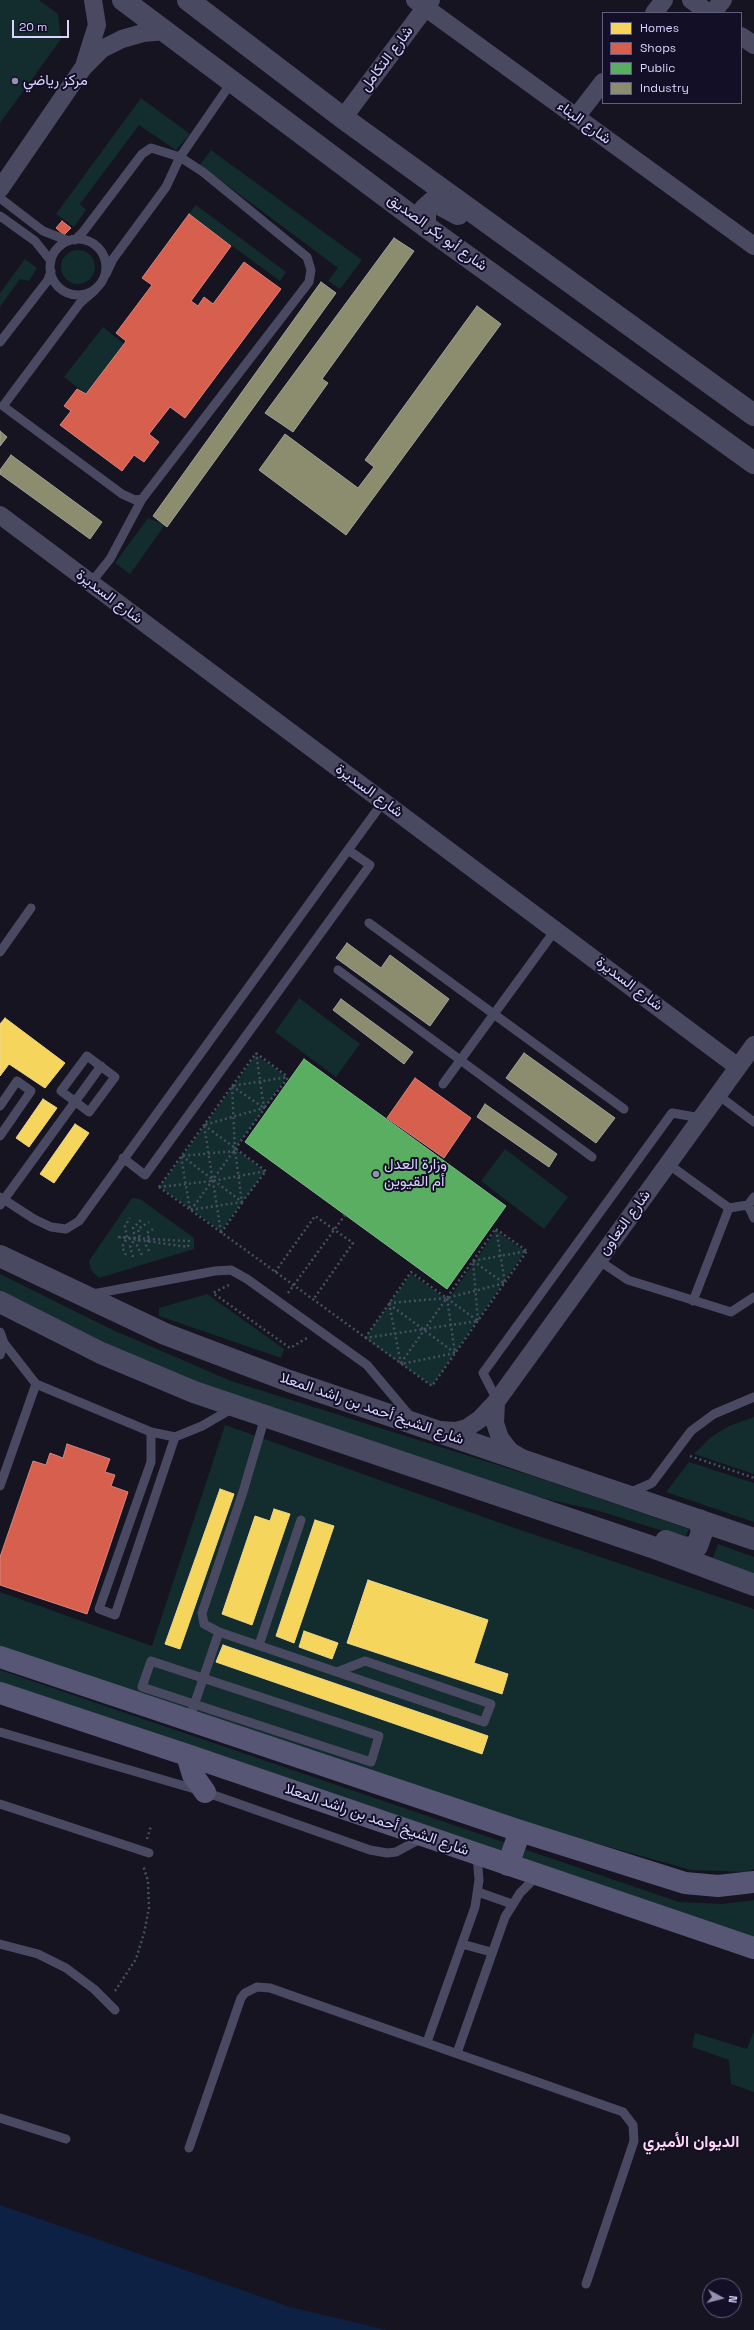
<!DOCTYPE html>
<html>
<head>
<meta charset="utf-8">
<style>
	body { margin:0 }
	#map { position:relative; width:754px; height:2330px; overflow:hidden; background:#161421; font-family:"Space Grotesk",sans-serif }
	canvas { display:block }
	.legend { position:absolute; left:602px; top:12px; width:140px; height:92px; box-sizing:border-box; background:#130f26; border:1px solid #625e7d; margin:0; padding:5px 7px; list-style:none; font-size:12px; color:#d9d4ff }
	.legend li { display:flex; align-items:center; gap:8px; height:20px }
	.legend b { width:20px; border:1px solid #625e7d }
	.north { position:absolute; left:702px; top:2278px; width:40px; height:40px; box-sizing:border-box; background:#130f26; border:1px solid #625e7d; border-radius:50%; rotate:97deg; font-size:11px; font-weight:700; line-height:16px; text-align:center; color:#d9d4ff }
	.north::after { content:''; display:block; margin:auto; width:14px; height:18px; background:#9591b1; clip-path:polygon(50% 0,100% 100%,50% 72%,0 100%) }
	.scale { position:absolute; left:12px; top:20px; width:57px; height:18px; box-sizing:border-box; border:2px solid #d9d4ff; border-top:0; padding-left:5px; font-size:12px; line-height:14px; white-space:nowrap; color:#d9d4ff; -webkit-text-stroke:3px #130f26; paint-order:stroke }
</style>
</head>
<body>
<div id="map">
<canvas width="754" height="2330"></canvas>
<ul class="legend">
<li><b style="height:11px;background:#f6d55c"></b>Homes</li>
<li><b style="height:11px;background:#d6604d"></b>Shops</li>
<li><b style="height:11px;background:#5aae61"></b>Public</li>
<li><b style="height:11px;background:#8c8c6e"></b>Industry</li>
</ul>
<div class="north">N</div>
<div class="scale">20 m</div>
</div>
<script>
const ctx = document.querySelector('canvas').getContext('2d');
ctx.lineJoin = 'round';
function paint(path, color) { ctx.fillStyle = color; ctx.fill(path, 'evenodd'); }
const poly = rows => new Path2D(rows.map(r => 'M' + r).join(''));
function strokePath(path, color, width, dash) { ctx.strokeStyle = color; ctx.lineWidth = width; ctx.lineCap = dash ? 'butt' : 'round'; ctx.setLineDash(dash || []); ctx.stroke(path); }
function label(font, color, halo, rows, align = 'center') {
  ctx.font = font + ' "Space Grotesk",Vazirmatn,sans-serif'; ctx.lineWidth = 4; ctx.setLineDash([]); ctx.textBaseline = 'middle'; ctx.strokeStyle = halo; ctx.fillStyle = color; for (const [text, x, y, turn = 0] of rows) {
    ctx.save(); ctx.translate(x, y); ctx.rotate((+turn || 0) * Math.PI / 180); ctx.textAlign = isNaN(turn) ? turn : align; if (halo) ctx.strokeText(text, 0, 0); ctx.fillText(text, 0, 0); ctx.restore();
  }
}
paint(poly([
	[0,0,39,0,58,14,61,39,0,123],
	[141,98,190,134,176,150,139,125,80,204,86,210,74,227,56,214],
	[211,150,362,260,340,289,328,281,338,268,200,165],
	[196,205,286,272,280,281,189,214],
	'61 267a17 17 0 1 1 34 0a17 17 0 1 1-34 0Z',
	[25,259,37,268,29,281,20,279,0,307,0,293],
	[103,327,124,344,86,394,64,377],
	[148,518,165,525,130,574,115,563],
	[299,998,360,1044,336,1077,275,1032],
	[256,1055,287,1077,235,1149,265,1171,221,1231,160,1187],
	[505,1149,568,1197,544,1229,481,1181],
	[132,1198,140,1199,194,1238,194,1249,99,1278,91,1270,89,1261],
	[496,1231,525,1251,432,1386,365,1338,411,1274,448,1300],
	[0,1274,113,1330,231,1381,536,1477,689,1529,685,1538,596,1510,514,1492,220,1394,105,1346,0,1295],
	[207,1294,284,1349,281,1358,159,1316,159,1308],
	[754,1417,754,1474,694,1454,711,1437,729,1426],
	[225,1425,506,1525,754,1609,754,1869,746,1872,691,1870,563,1834,0,1650,0,1592,152,1646],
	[689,1462,754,1483,754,1522,666,1492],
	[718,1544,754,1557,754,1578,711,1563],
	[0,1670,679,1902,722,1904,754,1900,754,1939,0,1687],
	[754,2031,754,2092,731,2084,729,2060,692,2047,695,2033,747,2049]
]), '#132c2d');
paint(poly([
	[0,2205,290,2307,387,2330,0,2330]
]), '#0d2144');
const homes = poly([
	[5,1018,65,1063,45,1088,9,1064,0,1076,0,1024,5,1018],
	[43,1099,57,1108,29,1147,16,1138,43,1099],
	[75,1124,89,1133,54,1183,40,1174,75,1124],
	[399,1151,438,1181,410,1219,371,1189,399,1151],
	'393 1185a14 14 0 1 1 28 0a14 14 0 1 1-28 0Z',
	[220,1489,234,1494,180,1649,165,1644,220,1489],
	[274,1509,290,1514,252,1625,222,1614,255,1516,270,1521,274,1509],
	[315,1520,334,1526,294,1643,276,1636,315,1520],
	[368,1580,488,1620,474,1663,508,1674,502,1694,347,1643,368,1580],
	[304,1631,338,1643,332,1659,299,1647,304,1631],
	[223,1645,488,1736,482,1754,216,1662,223,1645]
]);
paint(homes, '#f6d55c');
strokePath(homes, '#edd58d', 1);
const shops = poly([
	[189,214,231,246,191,301,198,306,204,297,213,304,244,262,281,289,185,418,170,407,149,434,159,442,144,462,134,455,122,471,60,425,71,411,64,406,77,389,86,394,124,344,126,341,116,333,152,285,142,278,189,214],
	[62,221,71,228,64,235,56,228,62,221],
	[415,1078,471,1118,444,1158,387,1118,415,1078],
	[67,1444,110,1459,105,1472,115,1475,111,1486,128,1492,87,1614,0,1585,0,1557,33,1461,46,1465,50,1453,63,1458,67,1444]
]);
paint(shops, '#d6604d');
strokePath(shops, '#d78382', 1);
const public = poly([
	[304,1059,506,1206,447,1289,245,1142,304,1059]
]);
paint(public, '#5aae61');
strokePath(public, '#80b990', 1);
const industry = poly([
	[394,238,414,251,322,379,328,383,293,432,265,413,394,238],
	[321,282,336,293,167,527,153,516,321,282],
	[477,306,501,324,346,535,259,470,285,434,358,488,374,467,365,460,477,306],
	[0,431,7,437,0,446,0,431],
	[11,455,102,522,90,539,0,474,0,470,11,455],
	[347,943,381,968,390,955,449,999,430,1026,336,958,347,943],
	[341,999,413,1052,404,1064,333,1010,341,999],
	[524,1053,615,1118,596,1143,506,1078,524,1053],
	[485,1104,557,1154,549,1167,477,1117,485,1104]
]);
paint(industry, '#8c8c6e');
strokePath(industry, '#a3a29a', 1);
strokePath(poly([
	[256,1053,288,1077],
	[232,1086,264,1108,288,1078],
	[235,1151,181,1156,190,1210,242,1202,235,1151,232,1086,288,1077],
	[182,1156,242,1202,266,1171,204,1125],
	[159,1187,432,1386,527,1251],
	[159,1187,256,1053],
	[159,1187,212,1181,266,1171],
	[191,1210,264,1109],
	[496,1229,527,1251],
	[221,1232,204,1125,264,1108,256,1053],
	[221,1233,242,1203],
	[118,1237,149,1239,189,1241,188,1247,118,1237],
	[149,1251,146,1245,149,1239,147,1233,153,1229],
	[126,1255,122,1247,127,1238,125,1226,130,1218],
	[142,1255,137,1246,140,1238,138,1229,149,1222],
	[133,1257,130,1247,135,1239,133,1228,141,1220],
	[473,1261,504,1283],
	[275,1272,315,1216,353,1243,313,1300],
	[229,1285,213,1293,290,1348,307,1338],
	[288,1293,345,1215],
	[389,1303,447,1298,505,1283,496,1228],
	[389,1303,401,1364,455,1353,447,1298],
	[389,1304,455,1353],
	[365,1338,478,1321,473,1261,527,1251],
	[365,1338,411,1272,478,1321],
	[401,1363,496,1228],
	[690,1456,754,1478],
	[147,1839,151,1826],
	[115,1991,136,1959,144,1933,149,1908,148,1881,143,1865]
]), '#44505f', 2.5, [2, 3]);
strokePath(poly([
	[0,198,43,231,69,241],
	[0,216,35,241,51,261],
	'50 267a28 28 0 1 1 56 0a28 28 0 1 1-56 0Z',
	[75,240,83,232,142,154,151,148,180,157,203,172,307,257,311,270,309,282,142,499,110,559,90,584],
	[106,274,113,259,166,187,180,157,231,83],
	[95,290,80,303,3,406,122,494,135,500,142,499],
	[0,342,48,280,51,271],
	[369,923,624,1109],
	[0,952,31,908],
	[338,970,592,1157],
	[87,1056,115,1077,89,1112,61,1091,87,1056],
	[443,1084,556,929],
	[718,1095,754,1122],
	[0,1106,17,1081,31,1091,0,1136],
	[123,1158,145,1175,370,865,348,850,383,802],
	[668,1164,729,1208],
	[0,1197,34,1219,51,1227,66,1229,79,1221,348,850],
	[0,1205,101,1066],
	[748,1205,754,1218],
	[598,1260,628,1280,731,1312,754,1297],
	[93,1294,215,1271,231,1270,247,1279,367,1365,409,1415],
	[693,1301,729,1208,748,1205,754,1197],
	[0,1332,4,1343,0,1355],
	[4,1343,36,1384,151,1432,151,1462,99,1609,115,1615,175,1437],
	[497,1400,483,1373,672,1113,701,1118],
	[151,1432,175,1437,202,1426,233,1408],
	[0,1486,36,1384],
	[629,1493,652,1483,691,1431,714,1414,754,1397],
	[219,1632,204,1624,202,1613,243,1492,265,1417],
	[259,1645,301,1520],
	[151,1661,379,1736,371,1762,142,1687,151,1661],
	[189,1720,219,1632,484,1722,491,1704,365,1661,337,1672],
	[0,1732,205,1792,370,1850,387,1853,396,1852,422,1838],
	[0,1804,149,1853],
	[478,1892,512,1904],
	[0,1944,38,1954,66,1968,94,1989,115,2010],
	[462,1944,491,1952],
	[427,2042,475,1907,479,1880,477,1855],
	[457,2053,505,1917,520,1893,537,1876],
	[0,2118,66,2139],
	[189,2148,241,1998,245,1993,257,1987,270,1988,623,2112,633,2125,634,2141,586,2284]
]), '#4a4962', 9);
strokePath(poly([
	[415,0,754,246],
	[691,0,709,13],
	[654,13,664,0],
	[712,13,723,0],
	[741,36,754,45],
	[85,63,97,25,93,0],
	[576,117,603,82],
	[343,118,431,0],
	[0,189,83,68,102,49,122,39,143,33,166,31],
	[0,515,738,1067],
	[496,1402,754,1045],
	[440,1430,456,1431,467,1428,480,1419,496,1402,495,1423,500,1438,510,1451,522,1458]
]), '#4a4962', 18);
strokePath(poly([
	[123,0,425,226,754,463],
	[188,0,343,118,754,415],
	[425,226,425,209,434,201,458,214],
	[0,1256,165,1334,289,1381,754,1539],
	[0,1302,101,1353,194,1392,652,1547,754,1585],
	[666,1541,685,1548,697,1546,702,1532,699,1520]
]), '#4a4962', 22);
strokePath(poly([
	[0,1657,520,1831,685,1883,718,1886,754,1882],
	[0,1693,187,1755,754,1948],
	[187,1755,193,1775,205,1792],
	[508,1865,520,1831]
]), '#575674', 22);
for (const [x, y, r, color] of [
	[15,81,4,"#9591b1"],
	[376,1174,4,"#9591b1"]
]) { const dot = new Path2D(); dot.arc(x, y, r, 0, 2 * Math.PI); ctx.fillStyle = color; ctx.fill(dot); strokePath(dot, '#130f26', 1.5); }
label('15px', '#d9d4ff', '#130f26', [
	["شارع التكامل",387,59,-53],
	["شارع البناء",584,123,36],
	["شارع أبو بكر الصديق",437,233,36],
	["شارع السديرة",109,597,37],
	["شارع السديرة",369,791,36],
	["شارع السديرة",629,984,37],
	["شارع التعاون",625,1223,-54],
	["شارع الشيخ أحمد بن راشد المعلا",372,1409,19],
	["شارع الشيخ أحمد بن راشد المعلا",377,1820,19]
]);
label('15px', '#d9d4ff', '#130f26', [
	["مركز رياضي",23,81],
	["وزارة العدل",384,1165],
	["أم القيوين",384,1182]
], 'left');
label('bold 16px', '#ffd6f0', '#130f26', [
	["الديوان الأميري",691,2143]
]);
</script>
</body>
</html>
